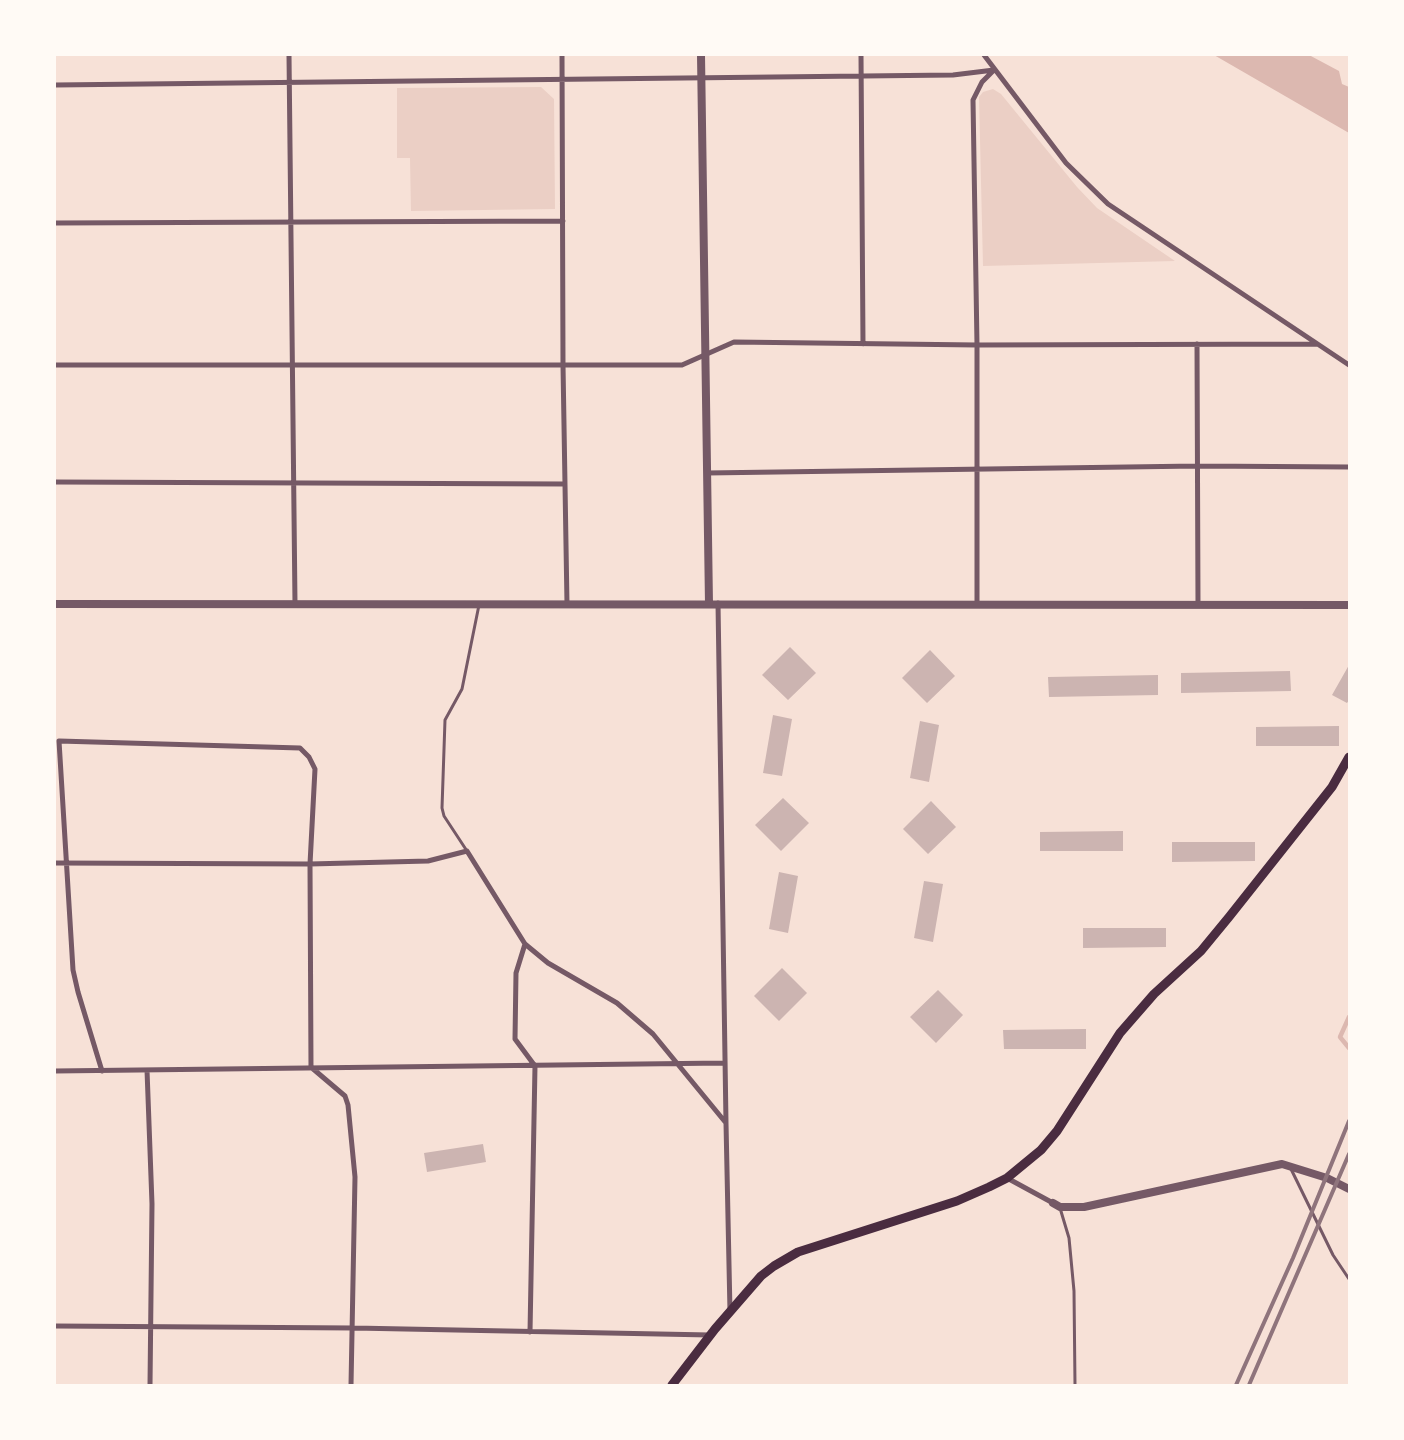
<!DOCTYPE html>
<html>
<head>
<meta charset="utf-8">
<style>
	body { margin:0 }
	#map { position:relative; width:1404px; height:1440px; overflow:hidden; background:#f7e1d7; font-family:Ubuntu,sans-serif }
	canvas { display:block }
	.frame { position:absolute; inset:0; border:56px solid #fffaf5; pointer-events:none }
</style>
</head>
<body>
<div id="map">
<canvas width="1404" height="1440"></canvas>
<div class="frame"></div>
</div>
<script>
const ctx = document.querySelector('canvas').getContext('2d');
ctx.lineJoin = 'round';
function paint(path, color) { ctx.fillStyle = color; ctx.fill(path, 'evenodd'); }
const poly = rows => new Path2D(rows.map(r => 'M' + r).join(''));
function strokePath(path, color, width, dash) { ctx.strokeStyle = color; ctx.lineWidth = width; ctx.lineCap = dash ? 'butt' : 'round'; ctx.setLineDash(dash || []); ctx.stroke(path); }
paint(poly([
	[541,87,554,99,555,209,411,211,410,158,397,158,397,88],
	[993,89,1001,94,1077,187,1097,208,1175,261,983,266,979,97,983,92]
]), '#ebcfc5');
paint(poly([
	[1214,55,1309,55,1339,71,1342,84,1349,87,1349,133]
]), '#dcb8b0');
strokePath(poly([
	[1349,1017,1340,1037,1349,1048]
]), '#dcb8b0', 4.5);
paint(poly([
	[790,647,816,673,788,700,762,675],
	[930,650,955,676,927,703,902,678],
	[1349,665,1349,700,1347,703,1332,695],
	[1290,671,1291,691,1181,693,1181,673],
	[1158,675,1158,695,1049,697,1048,677],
	[773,715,792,719,782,776,763,773],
	[920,721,939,725,929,782,910,778],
	[1339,726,1339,746,1256,746,1256,727],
	[783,798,809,823,781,851,755,825],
	[931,801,956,827,928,854,903,829],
	[1123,831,1123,851,1040,851,1040,832],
	[1172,842,1255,842,1255,861,1172,862],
	[779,872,798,876,788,933,769,929],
	[924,881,943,884,933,942,914,938],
	[1083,928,1166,928,1166,947,1083,948],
	[782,968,807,993,779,1021,754,996],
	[938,990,963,1015,936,1043,910,1017],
	[1086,1029,1086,1049,1004,1049,1003,1030],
	[483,1144,486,1162,427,1172,424,1153]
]), '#ccb4b1');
strokePath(poly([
	[467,851,444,816,442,808,445,720,462,689,479,605],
	[1291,1169,1333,1255,1349,1279],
	[1060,1208,1069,1238,1074,1291,1075,1385]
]), '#755966', 3);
strokePath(poly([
	[289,55,295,604],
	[562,55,563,365,567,604],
	[861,55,863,344],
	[984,55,1066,163,1108,204,1349,365],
	[55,85,953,75,994,70],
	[55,223,563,221],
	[1197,344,1198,605],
	[55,365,682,365,734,342,977,345,1317,344],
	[707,473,1197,466,1349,467],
	[55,482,565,484],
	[718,603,726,1123],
	[977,604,977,345,973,100,982,82,994,70],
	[55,863,310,864,428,861,467,851,525,944,548,963,617,1003,653,1034,726,1123,730,1312],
	[525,944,516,973,515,1039,535,1066,530,1332],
	[312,1068,345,1096,348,1105,355,1177,351,1385],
	[147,1070,152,1204,150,1385],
	[55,1071,724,1063],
	[102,1071,78,992,73,970,59,741,300,748,309,757,315,769,310,864,311,1068],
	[1007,1178,1053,1203],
	[55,1326,354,1328,710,1335]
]), '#755966', 5);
strokePath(poly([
	[701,55,709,604],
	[55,604,1349,605],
	[1053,1203,1060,1207,1084,1207,1282,1164,1327,1178,1349,1189]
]), '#755966', 8);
strokePath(poly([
	[672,1385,715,1329,761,1276,774,1266,798,1252,957,1201,989,1187,1007,1178,1041,1150,1057,1131,1120,1033,1154,994,1201,951,1229,917,1332,787,1349,757]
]), '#4a2c40', 9);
strokePath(poly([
	[1236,1385,1293,1258,1349,1121],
	[1249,1385,1349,1154]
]), '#8f747c', 4);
</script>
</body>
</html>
